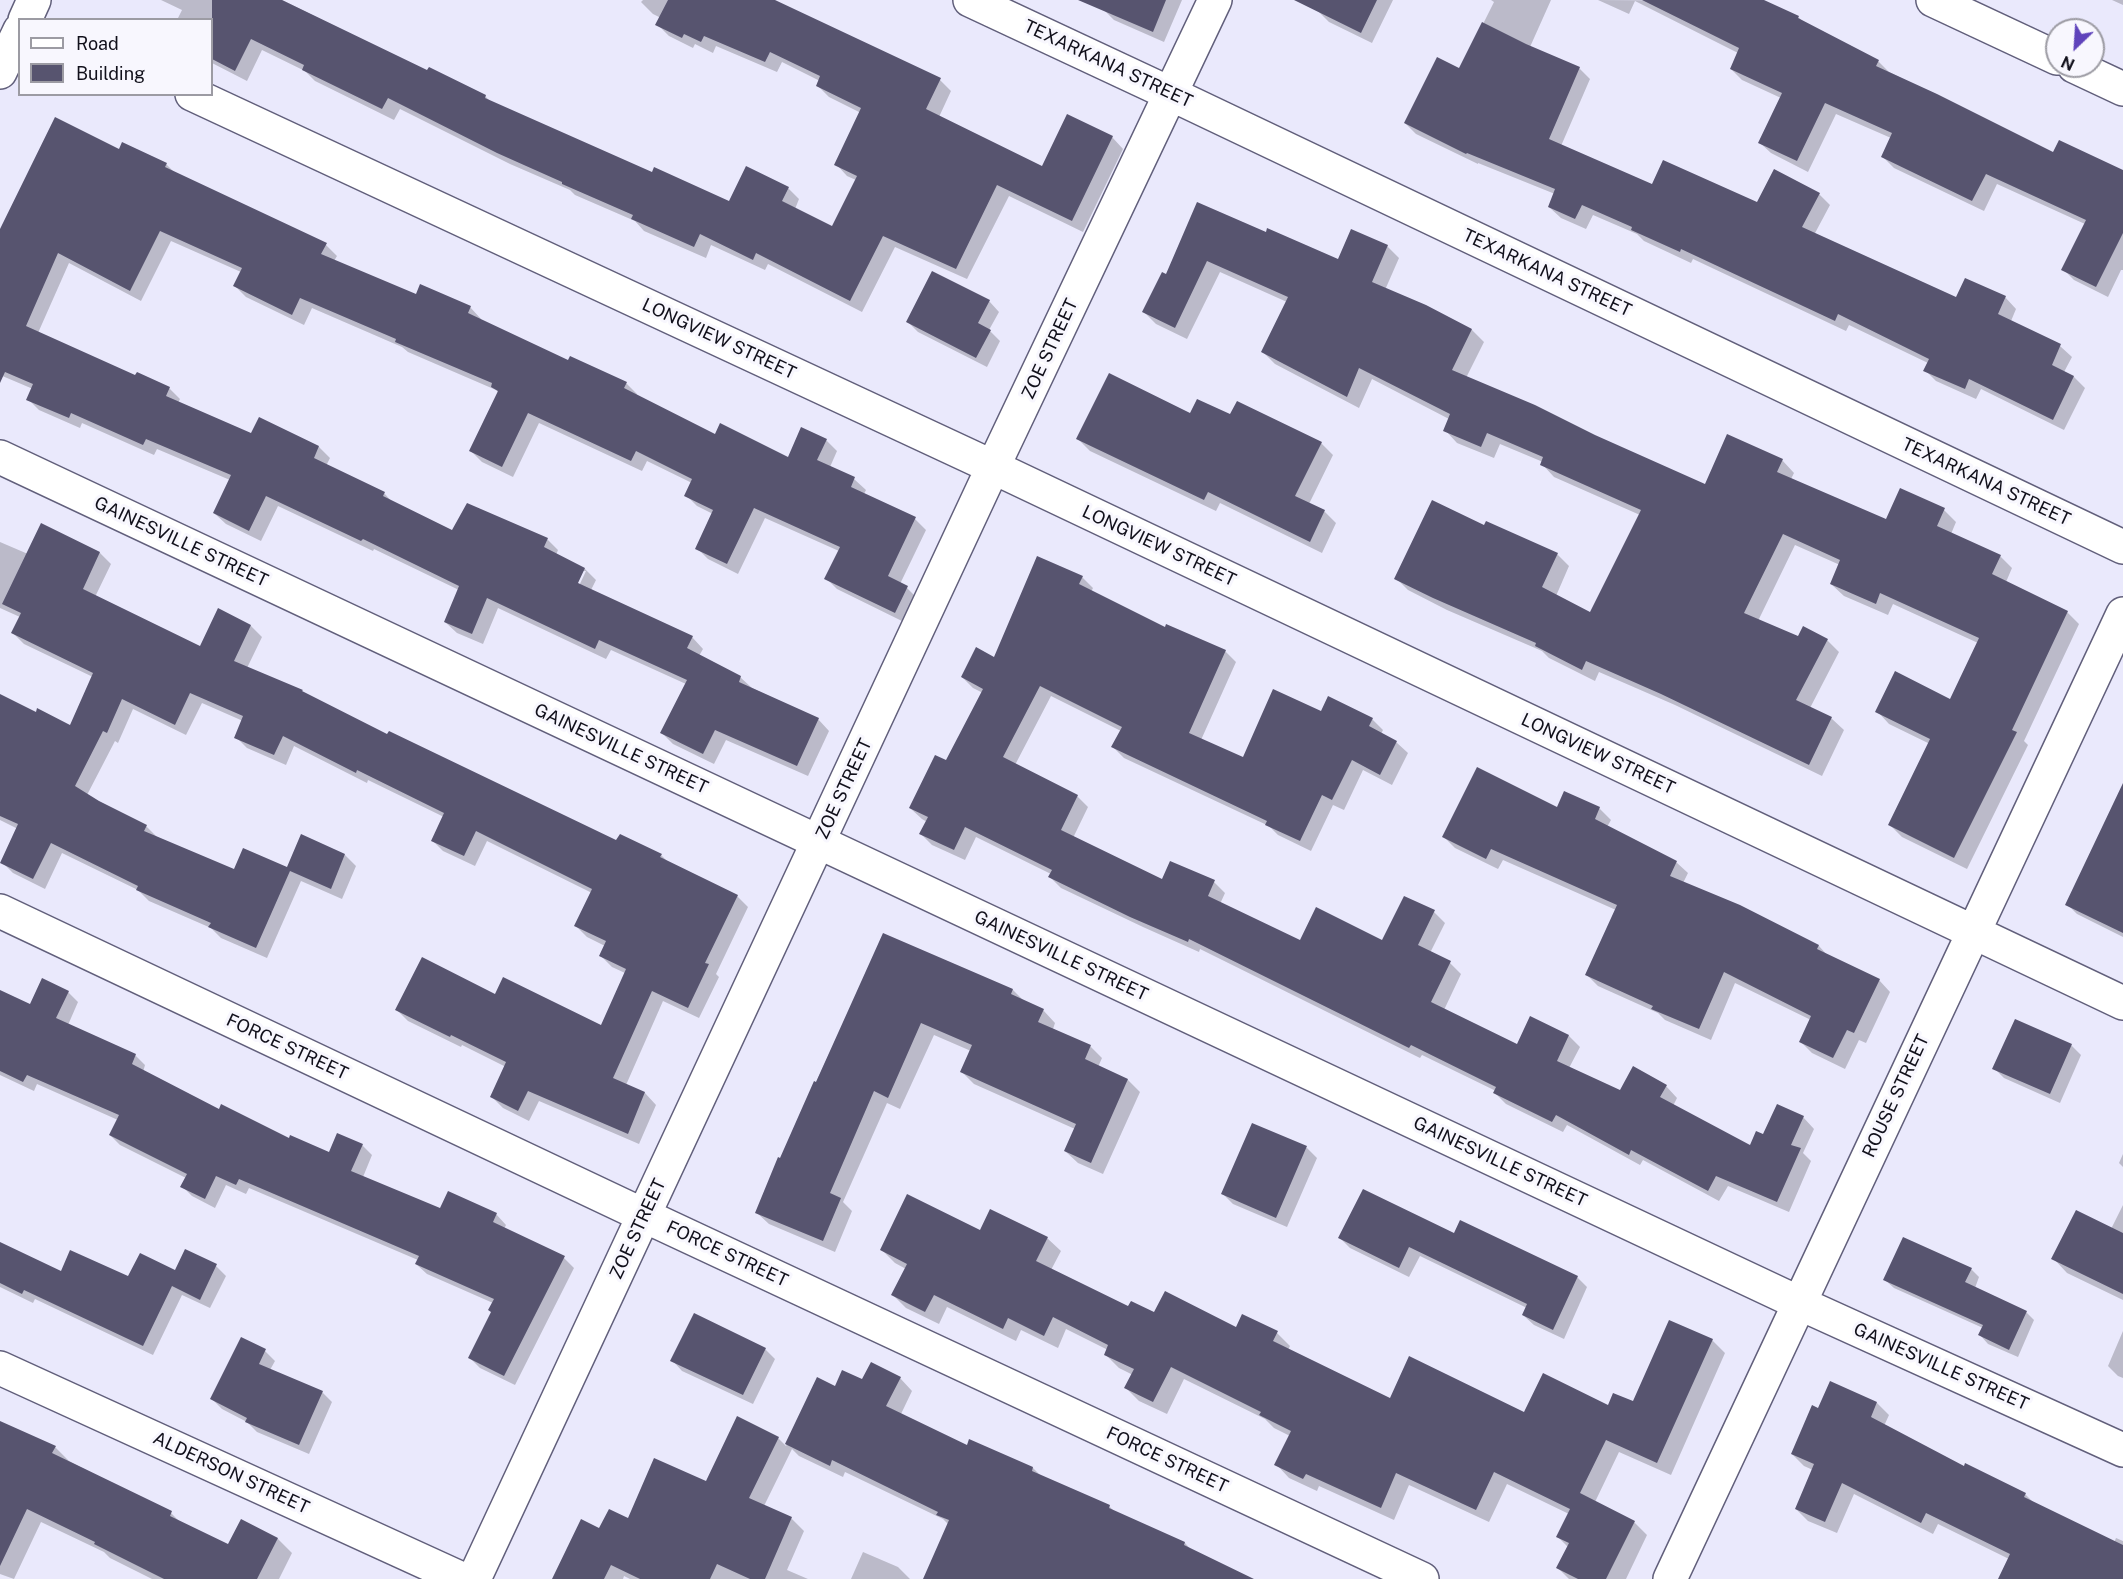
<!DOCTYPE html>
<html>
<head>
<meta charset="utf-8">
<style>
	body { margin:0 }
	#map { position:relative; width:2123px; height:1579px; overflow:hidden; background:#eae9fc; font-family:"Public Sans",sans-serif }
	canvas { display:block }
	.legend { position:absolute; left:18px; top:18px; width:195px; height:78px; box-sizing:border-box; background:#f8f7fe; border:2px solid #9c9ba3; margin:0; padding:8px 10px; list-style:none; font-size:18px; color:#11101b }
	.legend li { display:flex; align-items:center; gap:12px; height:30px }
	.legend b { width:30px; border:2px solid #9c9ba3 }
	.north { position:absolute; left:2045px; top:18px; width:60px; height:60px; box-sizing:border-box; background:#f8f7fe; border:2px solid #9c9ba3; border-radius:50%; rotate:205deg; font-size:16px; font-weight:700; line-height:24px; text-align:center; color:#11101b }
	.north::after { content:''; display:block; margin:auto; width:21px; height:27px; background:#5f43bb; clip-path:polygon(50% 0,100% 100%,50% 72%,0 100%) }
</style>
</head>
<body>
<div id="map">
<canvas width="2123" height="1579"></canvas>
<ul class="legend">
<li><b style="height:8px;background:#fff"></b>Road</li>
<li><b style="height:16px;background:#57546f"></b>Building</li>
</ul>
<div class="north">N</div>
</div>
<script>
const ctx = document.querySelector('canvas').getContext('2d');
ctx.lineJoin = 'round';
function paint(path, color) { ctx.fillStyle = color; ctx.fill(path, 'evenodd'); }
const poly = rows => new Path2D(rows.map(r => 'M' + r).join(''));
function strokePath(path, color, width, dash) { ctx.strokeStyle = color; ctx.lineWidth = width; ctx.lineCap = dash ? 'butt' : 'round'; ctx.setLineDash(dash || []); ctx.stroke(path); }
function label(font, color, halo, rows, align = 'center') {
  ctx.font = font + ' "Public Sans",sans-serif'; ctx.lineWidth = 6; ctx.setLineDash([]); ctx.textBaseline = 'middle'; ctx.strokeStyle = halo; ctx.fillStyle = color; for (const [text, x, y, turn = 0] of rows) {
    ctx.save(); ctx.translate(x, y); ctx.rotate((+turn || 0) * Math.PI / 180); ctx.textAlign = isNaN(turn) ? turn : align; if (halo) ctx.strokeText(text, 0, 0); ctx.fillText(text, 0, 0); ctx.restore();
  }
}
paint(poly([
	[161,0,282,0,428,72,485,96,492,103,653,174,730,203,788,188,799,199,795,209,833,228,856,180,847,176,836,164,861,113,829,97,818,86,820,81,782,62,777,72,716,46,713,53,695,44,693,48,669,36,657,24,661,18,653,14,641,2,643,0,772,0,940,80,951,91,939,117,1043,168,1112,137,1123,149,1083,232,1009,196,967,279,895,247,862,312,768,264,765,270,711,245,706,258,644,231,635,221,575,195,570,190,510,164,400,109,394,120,315,81,305,71,262,50,247,81,212,63,212,20,177,20,182,10],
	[1107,0,1182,0,1164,42,1114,20,1103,9],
	[1323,0,1393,0,1372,43,1329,22,1318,11],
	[1491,0,1551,0,1530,47,1579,68,1590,79,1561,146,1652,186,1758,204,1819,194,1830,205,1814,235,1957,299,2005,297,2016,309,2011,321,2060,346,2072,357,2064,372,2074,377,2085,388,2064,430,1981,389,1976,399,1936,381,1925,370,1928,363,1849,325,1846,331,1693,259,1691,263,1644,241,1637,234,1593,215,1586,229,1561,218,1549,207,1555,194,1478,163,1478,164,1416,134,1405,123,1460,70,1494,2],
	[1598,0,1762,1,1798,17,1805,23,1878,61,1889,72,2054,154,2123,175,2123,270,2121,270,2108,297,2074,280,2063,269,2085,224,1997,184,1984,211,1894,168,1883,157,1891,138,1836,114,1808,172,1771,153,1759,142,1781,98,1742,80,1731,69,1738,53,1635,1,1629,14],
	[2112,0,2123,0,2123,5],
	[120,151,166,164,177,175,326,245,337,256,334,261,417,296,470,307,481,319,481,320,569,362,626,383,637,394,636,396,715,436,789,459,826,440,837,451,830,467,854,479,866,490,864,494,915,519,926,530,900,584,907,588,918,599,906,623,837,589,826,578,839,551,765,518,738,574,708,559,697,548,713,514,697,506,686,495,692,483,647,461,642,471,539,423,513,477,482,462,471,451,499,393,496,390,408,352,402,347,312,308,304,325,246,297,235,286,241,272,171,241,141,301,69,263,38,333,136,377,169,388,180,399,178,403,251,435,319,447,330,458,326,466,384,493,393,503,453,532,547,539,558,550,556,555,585,569,596,580,591,590,692,637,703,649,699,656,740,677,752,688,818,719,829,731,808,776,726,740,714,764,673,744,662,733,686,684,611,650,606,659,498,608,483,644,457,633,445,622,459,590,374,549,373,551,278,506,261,541,226,524,214,513,230,480,157,449,154,455,82,423,80,428,39,410,28,399,33,389,0,375,0,232],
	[582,571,586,571,577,590,574,589],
	[1267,234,1338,261,1387,246,1399,258,1385,290,1472,330,1484,342,1466,378,1705,486,1782,460,1794,473,1791,479,1887,521,1944,510,1956,522,1951,534,2000,556,2012,568,2006,582,2067,612,2079,624,2024,741,2028,745,1967,869,1902,837,1890,825,1930,744,1889,724,1877,711,1951,701,1978,643,1893,604,1888,615,1844,596,1831,584,1840,565,1795,545,1758,621,1798,638,1827,640,1839,652,1810,708,1831,718,1844,730,1822,776,1675,705,1599,672,1595,681,1549,658,1542,651,1447,610,1408,590,1396,578,1485,527,1557,554,1569,566,1556,596,1591,614,1640,515,1554,477,1542,464,1543,462,1500,444,1494,458,1457,443,1445,430,1449,419,1372,379,1359,408,1275,364,1263,352,1287,302,1220,272,1187,339,1156,324,1144,312,1167,276],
	[989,301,999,312,989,330,1000,341,987,367,918,332,908,322],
	[1191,415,1321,443,1333,455,1309,504,1324,511,1336,523,1322,553,1220,503,1216,511,1090,451,1078,439],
	[42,525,100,553,111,564,95,597,200,648,218,610,251,626,262,637,247,668,388,736,617,842,661,855,669,863,737,896,748,907,716,974,719,977,699,1018,663,1001,626,1085,645,1093,656,1105,639,1144,539,1101,529,1121,503,1108,492,1097,506,1067,462,1045,461,1047,408,1021,397,1010,496,996,602,1027,625,973,612,967,601,956,605,946,587,937,576,926,592,893,487,841,475,866,443,851,432,840,444,817,368,780,367,783,294,746,286,765,247,748,236,737,243,721,202,703,186,735,133,709,118,743,115,741,87,795,146,826,157,837,235,871,288,869,345,855,356,866,342,899,301,881,267,958,221,938,211,928,149,901,138,890,62,853,45,889,13,873,2,862,18,829,0,820,0,696,36,714,71,727,93,677,24,644,13,633,20,617,0,608,0,542,28,554],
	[1082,577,1093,588,1091,592,1166,629,1225,651,1236,662,1201,740,1243,759,1322,713,1372,719,1383,730,1381,734,1396,742,1408,753,1392,785,1363,770,1344,810,1333,805,1311,851,1278,835,1269,826,1124,758,1113,747,1121,731,1051,696,1015,765,1077,796,1088,807,1073,838,1162,881,1214,882,1225,893,1220,904,1301,942,1383,942,1434,912,1445,923,1430,953,1450,963,1461,974,1444,1010,1517,1046,1569,1036,1580,1047,1569,1068,1620,1092,1666,1086,1677,1098,1673,1106,1751,1147,1764,1136,1803,1117,1814,1129,1803,1153,1811,1161,1789,1212,1728,1186,1719,1201,1643,1160,1640,1165,1567,1125,1563,1132,1506,1104,1495,1093,1496,1091,1422,1055,1420,1058,1200,949,1199,952,1143,927,1061,888,1050,877,1051,874,976,837,965,860,932,845,921,834,927,822,922,819,910,808,946,762,983,693,973,688,962,677,994,659],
	[2123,787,2123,937,2077,914,2067,904],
	[1599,808,1611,820,1607,827,1676,862,1688,873,1683,883,1739,907,1819,946,1828,956,1879,980,1890,992,1866,1043,1859,1040,1845,1069,1812,1053,1800,1041,1811,1020,1735,983,1711,1040,1665,1020,1658,1013,1598,986,1587,975,1616,910,1503,860,1498,869,1455,848,1444,837,1558,809],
	[884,935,1013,990,1025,1002,1043,1010,1055,1023,1053,1029,1090,1046,1102,1058,1098,1067,1128,1080,1140,1092,1103,1174,1078,1163,1065,1151,1075,1129,974,1084,962,1072,971,1051,934,1035,900,1109,887,1103,843,1202,852,1211,835,1252,769,1224,756,1212],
	[0,992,31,1006,68,992,78,1002,68,1025,135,1055,145,1065,143,1072,220,1111,290,1140,329,1154,362,1145,372,1155,363,1177,441,1210,496,1214,506,1225,504,1229,564,1258,574,1268,515,1385,480,1368,470,1358,492,1312,493,1303,427,1274,416,1264,418,1260,249,1188,246,1194,226,1185,215,1208,192,1196,182,1186,186,1178,120,1145,110,1135,118,1120,37,1084,34,1091,0,1075],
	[2071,1045,2081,1055,2060,1103,2004,1078,1994,1068],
	[1253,1125,1307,1148,1317,1158,1287,1227,1233,1204,1223,1194],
	[2123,1154,2123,1167,2119,1163],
	[2123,1205,2123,1300,2067,1273,2053,1258,2111,1229],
	[991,1211,1047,1238,1061,1251,1051,1270,1129,1308,1237,1329,1277,1333,1290,1346,1288,1350,1390,1400,1525,1414,1609,1407,1633,1403,1712,1340,1725,1353,1671,1475,1619,1452,1595,1502,1634,1522,1647,1535,1626,1579,1569,1579,1558,1568,1568,1547,1558,1537,1569,1514,1507,1484,1489,1522,1409,1485,1394,1520,1319,1486,1317,1491,1289,1478,1276,1464,1290,1436,1274,1428,1265,1419,1184,1379,1167,1414,1139,1401,1126,1388,1133,1375,1119,1368,1105,1354,1108,1350,1066,1329,1058,1348,1021,1330,1016,1341,947,1307,939,1324,906,1308,893,1295,906,1269,895,1263,882,1250,980,1232],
	[1454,1235,1577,1277,1587,1287,1564,1339,1534,1325,1523,1315,1527,1308,1420,1256,1409,1277,1350,1248,1340,1238],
	[0,1244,61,1273,129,1278,216,1266,226,1276,210,1308,182,1295,153,1355,35,1299,33,1303,0,1287],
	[1971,1269,1979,1277,1975,1288,2026,1312,2034,1320,2018,1357,1988,1344,1980,1335,1983,1328,1894,1288,1885,1280],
	[2123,1331,2123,1378,2118,1376,2108,1366],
	[765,1349,775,1359,753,1404,682,1371,672,1360],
	[265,1351,275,1361,270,1370,322,1392,332,1402,309,1454,257,1432,247,1422,222,1409,212,1399],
	[900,1378,912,1391,901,1414,967,1447,1033,1468,1042,1477,1109,1506,1116,1513,1185,1543,1193,1552,1251,1579,934,1579,949,1525,943,1519,845,1472,843,1477,799,1456,792,1449,764,1506,791,1518,804,1531,787,1570,808,1579,630,1579,624,1576,623,1579,555,1579,600,1530,628,1520,707,1483,778,1438,786,1446,818,1379,835,1388,863,1381],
	[1877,1403,1889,1415,1884,1426,1965,1468,2025,1494,2036,1505,2114,1543,2116,1538,2123,1541,2123,1579,2010,1579,2009,1559,1938,1524,1933,1534,1854,1494,1837,1533,1808,1521,1796,1509,1813,1470,1804,1466,1792,1454,1819,1410],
	[0,1423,55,1447,69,1461,171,1513,182,1524,229,1546,241,1521,278,1539,292,1553,279,1579,152,1579,110,1558,104,1552,41,1522,14,1579,0,1574],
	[863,1552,898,1567,910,1579,851,1579]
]), '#0003');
paint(poly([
	[212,0,282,0,427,70,429,67,486,95,485,98,652,172,654,167,729,201,746,166,789,187,782,201,832,226,857,176,834,165,861,108,816,86,820,76,770,52,765,62,704,36,701,42,684,34,682,38,655,25,668,0,775,0,941,78,926,109,1042,166,1067,114,1113,136,1072,221,997,185,956,269,883,236,850,301,756,253,753,260,700,234,694,247,631,219,633,215,562,184,562,182,497,153,388,98,382,109,302,70,304,65,251,39,235,71,212,59],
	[1078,0,1166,0,1153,32],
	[1294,0,1377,0,1361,33],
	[1642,0,1764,0,1799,16,1798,18,1879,60,1876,66,1937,94,2053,152,2059,140,2123,170,2123,233,2096,287,2061,270,2086,220,1986,174,1972,201,1881,157,1892,133,1825,103,1797,161,1758,143,1782,93,1730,69,1739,48],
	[1482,22,1526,44,1580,67,1549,139,1652,184,1663,160,1757,202,1774,169,1820,193,1802,227,1956,297,1965,278,2006,296,1998,314,2061,344,2052,365,2074,376,2053,420,1969,379,1965,389,1923,371,1929,359,1838,314,1835,321,1681,249,1680,252,1631,230,1632,227,1582,205,1575,219,1548,207,1555,189,1467,153,1466,154,1404,123,1437,57,1459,68],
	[55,117,119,149,122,142,167,163,165,167,327,243,321,254,416,294,420,284,471,306,468,313,568,360,570,356,627,382,624,388,715,434,720,423,788,457,801,427,827,439,817,460,855,477,851,487,916,517,888,576,908,586,895,613,824,579,840,547,754,508,727,564,695,549,713,510,684,496,692,479,636,451,631,461,528,413,502,467,469,451,498,391,491,387,492,383,395,342,396,339,300,298,292,315,233,286,242,268,160,231,130,291,58,253,26,326,135,375,137,372,170,387,166,396,251,433,259,417,319,446,314,458,385,492,383,496,452,530,467,503,548,538,544,547,585,568,578,583,693,636,687,648,741,676,739,682,819,718,797,766,715,730,703,754,660,733,687,680,599,640,595,649,487,598,472,634,444,622,459,586,363,539,361,541,266,496,249,531,213,513,231,475,146,439,143,445,71,413,69,418,26,400,33,384,5,372,0,383,0,229],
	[1197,202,1266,232,1267,228,1338,259,1351,229,1388,245,1372,282,1426,305,1472,329,1452,370,1535,405,1595,435,1705,484,1727,434,1783,459,1777,472,1886,519,1900,488,1945,508,1937,526,2001,555,1992,574,2068,611,2012,730,2017,732,1954,858,1888,825,1930,739,1875,712,1895,671,1950,699,1979,638,1880,593,1876,604,1830,584,1840,560,1783,534,1744,613,1798,636,1803,626,1828,639,1796,700,1832,717,1809,765,1661,694,1586,661,1582,670,1535,646,1536,643,1433,598,1394,579,1432,500,1484,525,1486,521,1558,553,1542,587,1590,612,1641,510,1540,465,1543,457,1487,433,1481,447,1443,431,1450,414,1359,368,1347,397,1261,352,1288,297,1207,261,1175,328,1142,312,1162,272,1166,274],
	[932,271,990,300,978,323,991,330,976,358,906,322],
	[1109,373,1190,413,1197,399,1230,414,1237,401,1322,442,1295,496,1325,510,1310,542,1208,492,1204,500,1076,439],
	[41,523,100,552,83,589,200,646,218,608,251,625,234,661,303,690,302,691,387,734,389,731,616,840,620,834,662,854,660,857,738,895,705,963,709,964,688,1008,652,991,613,1078,645,1092,628,1134,528,1091,518,1111,490,1097,506,1062,451,1035,450,1037,395,1010,422,957,495,994,503,977,601,1025,626,969,599,956,606,941,574,926,592,889,476,831,464,856,431,841,444,813,357,770,356,773,283,736,274,755,234,738,243,716,190,693,175,725,122,699,107,733,103,731,75,786,99,801,147,825,144,831,234,869,243,848,287,867,301,834,345,854,331,889,290,871,256,948,208,927,211,923,136,890,138,886,51,843,33,879,0,863,18,824,0,816,0,694,36,712,37,708,70,725,93,673,11,633,21,613,2,604],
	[1037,556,1083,576,1079,584,1165,627,1166,624,1226,650,1189,733,1243,757,1273,689,1321,711,1328,696,1373,718,1369,726,1397,741,1380,775,1352,760,1332,800,1322,795,1300,841,1265,825,1267,821,1111,747,1122,727,1040,686,1003,757,1078,795,1061,830,1162,879,1170,861,1215,880,1208,896,1300,940,1316,907,1382,940,1404,896,1435,910,1418,945,1451,961,1431,1002,1517,1044,1530,1016,1569,1035,1557,1061,1620,1090,1633,1066,1667,1085,1660,1097,1750,1145,1756,1131,1763,1134,1777,1104,1804,1116,1791,1145,1801,1148,1777,1202,1716,1176,1708,1191,1631,1150,1629,1155,1556,1115,1552,1122,1493,1093,1496,1087,1411,1045,1409,1048,1189,939,1188,942,1130,917,1048,877,1052,870,965,827,954,850,919,834,928,817,909,808,935,755,946,760,983,689,961,677,976,647,994,657],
	[1477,767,1557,807,1564,791,1600,807,1595,819,1677,861,1670,876,1740,905,1819,945,1817,949,1880,979,1854,1033,1847,1030,1833,1058,1799,1042,1811,1016,1724,972,1699,1029,1651,1009,1653,1006,1585,975,1617,905,1491,849,1486,859,1442,837],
	[2123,783,2123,933,2065,905],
	[883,933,1013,989,1011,994,1044,1009,1038,1022,1091,1045,1085,1059,1128,1079,1091,1163,1064,1151,1076,1124,960,1072,972,1045,921,1023,888,1098,874,1091,830,1193,841,1198,823,1241,755,1213,778,1157,780,1158,814,1081,816,1082],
	[42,978,69,991,56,1018,136,1054,132,1064,219,1109,221,1104,289,1138,290,1135,329,1152,337,1133,363,1144,351,1171,440,1208,448,1191,497,1213,493,1222,565,1256,504,1376,468,1358,491,1312,488,1310,494,1299,415,1264,419,1256,239,1179,236,1185,216,1176,205,1199,180,1187,187,1174,109,1135,119,1115,27,1075,23,1082,0,1071,0,990,30,1004],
	[2015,1019,2072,1044,2050,1094,1992,1069],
	[1252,1123,1307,1146,1276,1218,1221,1194],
	[1363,1189,1454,1233,1460,1220,1578,1276,1553,1330,1522,1315,1527,1304,1409,1247,1399,1268,1338,1238],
	[907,1194,980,1230,990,1209,1048,1237,1036,1261,1128,1306,1131,1301,1154,1312,1165,1291,1236,1327,1242,1314,1278,1331,1273,1341,1390,1398,1409,1356,1524,1412,1543,1373,1608,1405,1613,1393,1633,1401,1669,1320,1713,1339,1657,1463,1606,1440,1580,1493,1635,1521,1606,1579,1578,1579,1556,1568,1569,1543,1556,1537,1570,1509,1494,1472,1476,1510,1396,1473,1381,1508,1306,1474,1303,1479,1274,1465,1291,1431,1259,1415,1261,1412,1171,1367,1153,1402,1124,1388,1134,1369,1104,1355,1108,1345,1053,1317,1044,1336,1008,1318,1003,1329,934,1295,925,1312,891,1295,907,1264,880,1250],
	[2076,1210,2123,1233,2123,1294,2051,1259],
	[1903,1237,1972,1268,1965,1282,2027,1311,2009,1350,1978,1335,1983,1325,1883,1280],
	[0,1242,61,1271,70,1250,128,1276,140,1253,175,1270,185,1249,217,1264,200,1300,172,1286,143,1346,24,1290,22,1294,0,1283],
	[694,1313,766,1348,743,1395,670,1361],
	[241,1337,266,1349,259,1364,323,1391,299,1445,245,1422,247,1418,210,1399],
	[871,1362,901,1377,886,1406,967,1445,969,1439,1033,1467,1032,1471,1110,1505,1109,1508,1185,1542,1184,1545,1254,1579,923,1579,949,1520,936,1515,938,1512,832,1460,830,1466,785,1444,817,1377,835,1386,842,1370,862,1379],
	[1830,1381,1877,1402,1871,1417,1964,1466,1965,1463,2026,1493,2024,1497,2123,1545,2123,1579,1998,1579,2010,1554,1926,1513,1921,1523,1842,1483,1825,1522,1795,1509,1814,1464,1791,1454,1812,1405,1818,1408],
	[737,1416,779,1437,749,1498,792,1517,765,1579,750,1579,717,1564,710,1579,640,1579,611,1565,604,1579,552,1579,581,1519,599,1528,609,1509,628,1518,654,1458,706,1481],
	[0,1421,56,1446,52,1453,172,1511,170,1516,228,1544,241,1519,278,1538,257,1579,164,1579,94,1544,95,1542,27,1509,0,1566]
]), '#57546f');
const minor = poly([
	[970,0,1171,94,2123,547],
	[1933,0,2057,58],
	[25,20,34,0],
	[2074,66,2123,89],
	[0,72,20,30],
	[192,94,993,467,2123,1003],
	[0,457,1799,1303,2123,1450],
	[0,911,645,1216,1422,1579],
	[0,1368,462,1579],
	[474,1579,993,467,1215,0],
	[1670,1579,2123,614]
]);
strokePath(minor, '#615f7b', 36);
strokePath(minor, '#fff', 33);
label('18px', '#11101b', '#f8f7fe', [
	["TEXARKANA STREET",1108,64,25],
	["TEXARKANA STREET",1547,273,25],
	["LONGVIEW STREET",719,339,25],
	["ZOE STREET",1050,349,-65],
	["TEXARKANA STREET",1986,482,25],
	["GAINESVILLE STREET",181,542,25],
	["LONGVIEW STREET",1159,546,25],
	["GAINESVILLE STREET",621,749,25],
	["LONGVIEW STREET",1598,754,25],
	["ZOE STREET",844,789,-65],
	["GAINESVILLE STREET",1061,956,25],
	["FORCE STREET",287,1047,25],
	["ROUSE STREET",1896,1096,-65],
	["GAINESVILLE STREET",1500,1162,25],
	["ZOE STREET",638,1229,-65],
	["FORCE STREET",727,1254,25],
	["GAINESVILLE STREET",1941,1367,24],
	["FORCE STREET",1167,1460,25],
	["ALDERSON STREET",231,1473,25]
]);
</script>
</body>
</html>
